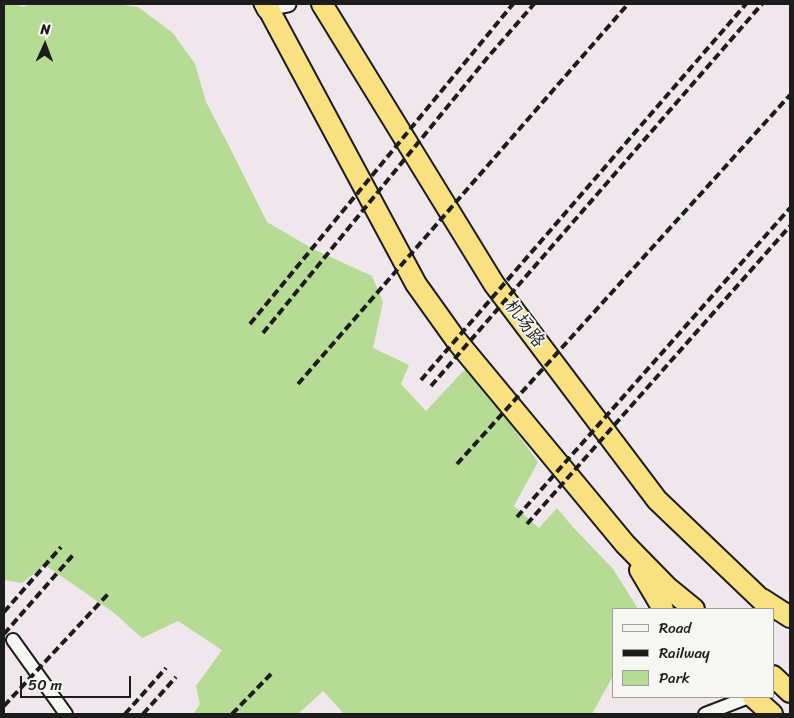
<!DOCTYPE html>
<html>
<head>
<meta charset="utf-8">
<style>
	body { margin:0 }
	#map { position:relative; width:794px; height:718px; overflow:hidden; background:#efe7eb; font-family:Sriracha,sans-serif }
	canvas { display:block }
	.frame { position:absolute; inset:0; border:5px solid #1c1c1c; pointer-events:none }
	.legend { position:absolute; left:612px; top:608px; width:162px; height:90px; box-sizing:border-box; background:#f6f6f2; border:1px solid #9f9f9c; margin:0; padding:6px 9px; list-style:none; font-size:15px; color:#1c1c1c }
	.legend li { display:flex; align-items:center; gap:10px; height:25px }
	.legend b { width:25px; border:1px solid #9f9f9c }
	.north { position:absolute; left:20px; top:20px; width:50px; height:50px; -webkit-text-stroke:4px #f6f6f2; paint-order:stroke; rotate:2deg; font-size:14px; font-weight:700; line-height:20px; text-align:center; color:#1c1c1c }
	.north::after { content:''; display:block; margin:auto; width:18px; height:22px; background:#1c1c1c; clip-path:polygon(50% 0,100% 100%,50% 72%,0 100%) }
	.scale { position:absolute; left:20px; top:676px; width:111px; height:22px; box-sizing:border-box; border:2px solid #1c1c1c; border-top:0; padding-left:6px; font-size:15px; line-height:18px; white-space:nowrap; color:#1c1c1c; -webkit-text-stroke:4px #f6f6f2; paint-order:stroke }
</style>
</head>
<body>
<div id="map">
<canvas width="794" height="718"></canvas>
<div class="frame"></div>
<ul class="legend">
<li><b style="height:6px;background:#f6f6f2"></b>Road</li>
<li><b style="height:6px;background:#1c1c1c"></b>Railway</li>
<li><b style="height:14px;background:#b6db95"></b>Park</li>
</ul>
<div class="north">N</div>
<div class="scale">50 m</div>
</div>
<script>
const ctx = document.querySelector('canvas').getContext('2d');
ctx.lineJoin = 'round';
function paint(path, color) { ctx.fillStyle = color; ctx.fill(path, 'evenodd'); }
const poly = rows => new Path2D(rows.map(r => 'M' + r).join(''));
function strokePath(path, color, width, dash) { ctx.strokeStyle = color; ctx.lineWidth = width; ctx.lineCap = dash ? 'butt' : 'round'; ctx.setLineDash(dash || []); ctx.stroke(path); }
function label(font, color, halo, rows, align = 'center') {
  ctx.font = font + ' Sriracha,"LXGW WenKai TC",sans-serif'; ctx.lineWidth = 4; ctx.setLineDash([]); ctx.textBaseline = 'middle'; ctx.strokeStyle = halo; ctx.fillStyle = color; for (const [text, x, y, turn = 0] of rows) {
    ctx.save(); ctx.translate(x, y); ctx.rotate((+turn || 0) * Math.PI / 180); ctx.textAlign = isNaN(turn) ? turn : align; if (halo) ctx.strokeText(text, 0, 0); ctx.fillText(text, 0, 0); ctx.restore();
  }
}
paint(poly([
	[4,4,15,4,23,7,32,4,116,4,138,7,173,33,195,64,206,102,229,146,267,222,313,249,372,276,383,302,373,348,409,365,401,384,426,411,468,366,538,462,514,506,539,528,557,508,571,525,613,569,637,607,636,609,613,609,613,676,592,714,344,714,323,691,298,714,193,714,200,704,196,686,222,650,178,621,142,638,113,612,45,565,22,583,4,580]
]), '#b6db95');
const minor = poly([
	[13,640,66,714],
	[705,714,749,697]
]);
const tertiary = poly([
	[262,4,268,8,288,4]
]);
const trunk = poly([
	[322,4,494,284,657,500,771,609],
	[268,8,416,284,456,340,625,544,667,587,694,609],
	[640,570,663,609],
	[762,599,790,617],
	[773,676,790,692],
	[753,697,772,714]
]);
const motorway = poly([
	[266,4,268,8]
]);
strokePath(minor, '#1c1c1c', 16);
strokePath(tertiary, '#1c1c1c', 19);
strokePath(trunk, '#1c1c1c', 24);
strokePath(motorway, '#1c1c1c', 26);
strokePath(minor, '#f6f6f2', 12);
strokePath(tertiary, '#f6f6f2', 15);
strokePath(trunk, '#f9e181', 20);
strokePath(motorway, '#f9e181', 22);
strokePath(poly([
	[250,324,513,4],
	[263,333,488,57,534,4],
	[421,380,746,4],
	[298,384,628,4],
	[431,386,762,4],
	[457,464,790,95],
	[517,517,790,208],
	[527,524,790,226],
	[4,612,61,547],
	[4,634,73,555],
	[4,706,109,593],
	[125,714,166,668],
	[143,714,176,677],
	[232,714,271,674]
]), '#1c1c1c', 4, [8, 4]);
label('18px', '#1c1c1c', '#f6f6f2', [
	["机场路",524,324,53]
]);
</script>
</body>
</html>
